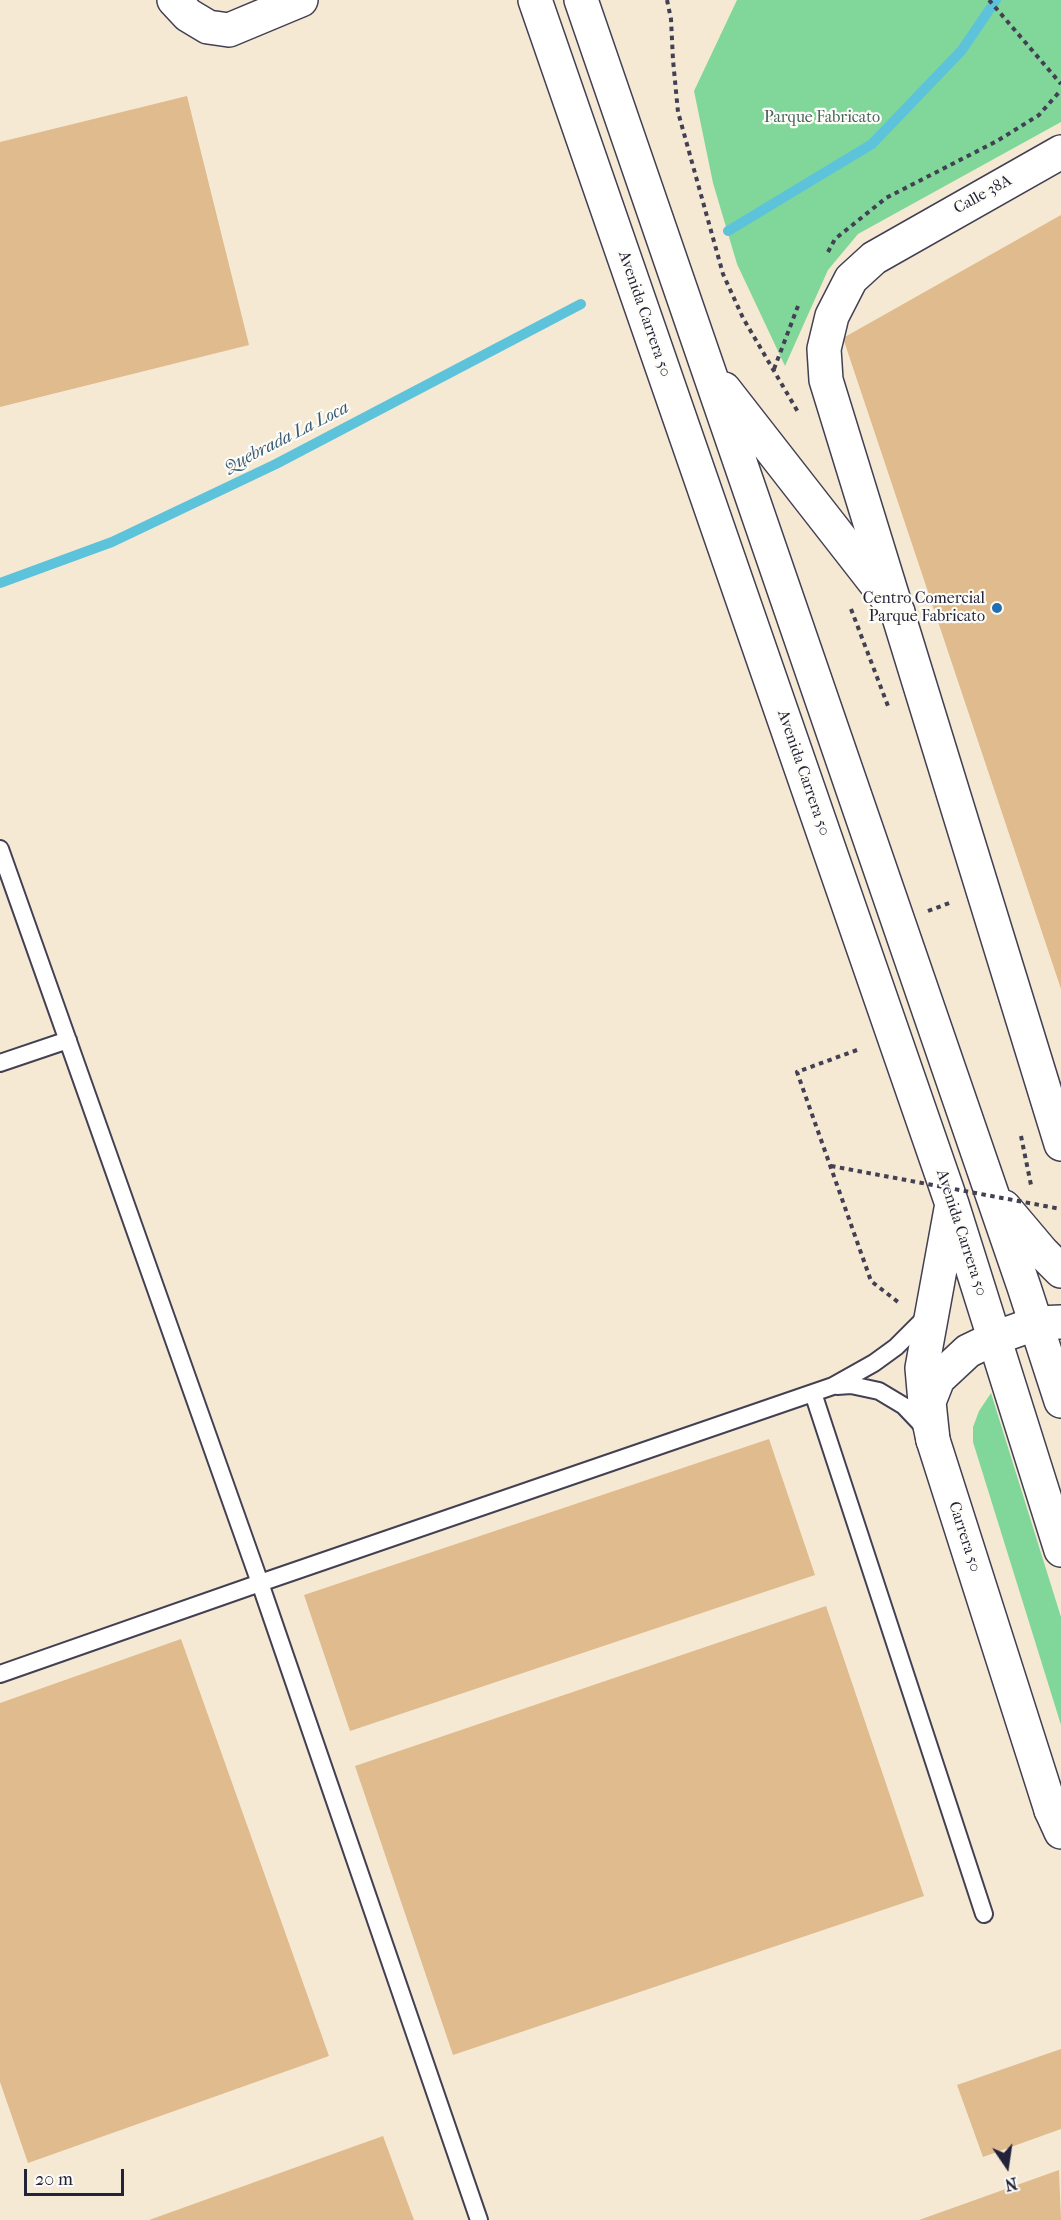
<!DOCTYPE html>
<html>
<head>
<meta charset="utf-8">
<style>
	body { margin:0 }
	#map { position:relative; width:1061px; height:2220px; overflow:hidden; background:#f6e9d4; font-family:"IM FELL French Canon",serif }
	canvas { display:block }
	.north { position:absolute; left:977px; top:2136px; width:60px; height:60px; -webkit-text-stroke:4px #fdfcf7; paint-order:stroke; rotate:167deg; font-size:16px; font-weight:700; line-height:24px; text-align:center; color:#22223b }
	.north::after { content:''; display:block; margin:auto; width:21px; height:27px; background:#22223b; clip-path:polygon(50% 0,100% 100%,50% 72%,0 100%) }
	.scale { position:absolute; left:24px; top:2169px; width:100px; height:27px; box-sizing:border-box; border:3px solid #22223b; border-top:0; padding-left:8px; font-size:18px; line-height:21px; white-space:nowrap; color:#22223b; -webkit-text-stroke:4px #fdfcf7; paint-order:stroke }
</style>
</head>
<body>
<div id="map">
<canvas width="1061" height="2220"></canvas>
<div class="north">N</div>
<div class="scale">20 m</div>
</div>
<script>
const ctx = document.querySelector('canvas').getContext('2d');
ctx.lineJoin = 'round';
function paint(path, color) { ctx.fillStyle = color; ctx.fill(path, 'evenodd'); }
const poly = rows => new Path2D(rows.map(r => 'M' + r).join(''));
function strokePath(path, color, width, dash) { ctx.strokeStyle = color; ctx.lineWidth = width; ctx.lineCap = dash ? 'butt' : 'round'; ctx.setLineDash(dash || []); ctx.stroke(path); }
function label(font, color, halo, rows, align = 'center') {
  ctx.font = font + ' "IM FELL French Canon",serif'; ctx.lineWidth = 4.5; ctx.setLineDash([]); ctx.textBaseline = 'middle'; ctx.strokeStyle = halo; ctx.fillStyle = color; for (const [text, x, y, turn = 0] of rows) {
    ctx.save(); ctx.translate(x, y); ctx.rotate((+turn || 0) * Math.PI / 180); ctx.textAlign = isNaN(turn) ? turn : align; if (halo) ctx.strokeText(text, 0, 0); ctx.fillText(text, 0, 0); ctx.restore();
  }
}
paint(poly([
	[737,0,1061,0,1061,122,858,234,828,270,785,366,737,264,713,183,694,91],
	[991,1393,1061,1617,1061,1725,973,1442,973,1427,979,1411]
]), '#81d79a');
strokePath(poly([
	[728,231,872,144,962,50,996,0],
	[0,583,112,542,276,464,581,304]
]), '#5cc3da', 10);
paint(poly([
	[187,96,249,345,0,407,0,142],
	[1061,215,1061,989,843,338],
	[769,1439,815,1575,350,1731,304,1595],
	[826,1606,924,1896,453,2055,355,1766],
	[181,1639,329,2056,28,2163,0,2082,0,1703],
	[1061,2049,1061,2129,983,2157,957,2085],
	[383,2136,414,2220,149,2220],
	[1059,2170,1061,2220,919,2220]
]), '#dfbb8d');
const lane = poly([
	[0,849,260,1583,0,1674],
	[0,1063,68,1040],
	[837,1386,851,1385,879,1391,904,1406,923,1426],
	[813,1393,984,1914],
	[479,2220,260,1583,833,1386,874,1363,896,1347,927,1316]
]);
const street = poly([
	[174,0,188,15,208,27,229,30,301,0]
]);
const secondary = poly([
	[1061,152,874,258,851,279,832,316,824,349,826,380,1061,1144],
	[1061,1322,1037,1323,995,1338,968,1351,938,1379,929,1402,933,1440,1051,1810,1061,1826]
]);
const primary = poly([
	[535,0,952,1204,1061,1550],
	[581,0,1024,1287,1061,1401],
	[724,389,898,612],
	[1004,1207,1042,1252,1061,1271],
	[933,1440,925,1402,922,1368,951,1209],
	[1051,1810,1061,1832]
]);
strokePath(lane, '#424052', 20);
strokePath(street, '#424052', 36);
strokePath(secondary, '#424052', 36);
strokePath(primary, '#424052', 36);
strokePath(poly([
	[667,0,671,19,673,60,678,112,723,274,743,318,798,412],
	[989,0,1061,84],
	[828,252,835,239,886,198,997,141,1039,115,1061,90],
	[774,369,798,306],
	[851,609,888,706],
	[928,911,952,902],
	[857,1050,797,1072,871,1281,898,1302],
	[1021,1136,1031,1185]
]), '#424052', 4, [4.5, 4.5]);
strokePath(lane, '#fff', 16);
strokePath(street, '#fff', 33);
strokePath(secondary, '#fff', 33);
strokePath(primary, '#fff', 33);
strokePath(poly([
	[831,1166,1061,1209]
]), '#424052', 4, [4.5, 4.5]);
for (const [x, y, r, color] of [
	[997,608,6,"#1f6fb2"]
]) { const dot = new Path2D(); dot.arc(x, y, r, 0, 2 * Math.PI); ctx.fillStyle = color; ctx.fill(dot); strokePath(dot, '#fdfcf7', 2); }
label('16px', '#43615c', '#fdfcf7', [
	["Parque Fabricato",822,118]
]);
label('16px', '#22223b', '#fdfcf7', [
	["Calle 38A",983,195,-29],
	["Avenida Carrera 50",644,314,71],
	["Avenida Carrera 50",803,773,71],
	["Avenida Carrera 50",961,1233,72],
	["Carrera 50",964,1537,72]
]);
label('16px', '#22223b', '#fdfcf7', [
	["Centro Comercial",985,599],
	["Parque Fabricato",985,617]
], 'right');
label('italic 18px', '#365a73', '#fdfcf7', [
	["Quebrada La Loca",287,438,-27]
]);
</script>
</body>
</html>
